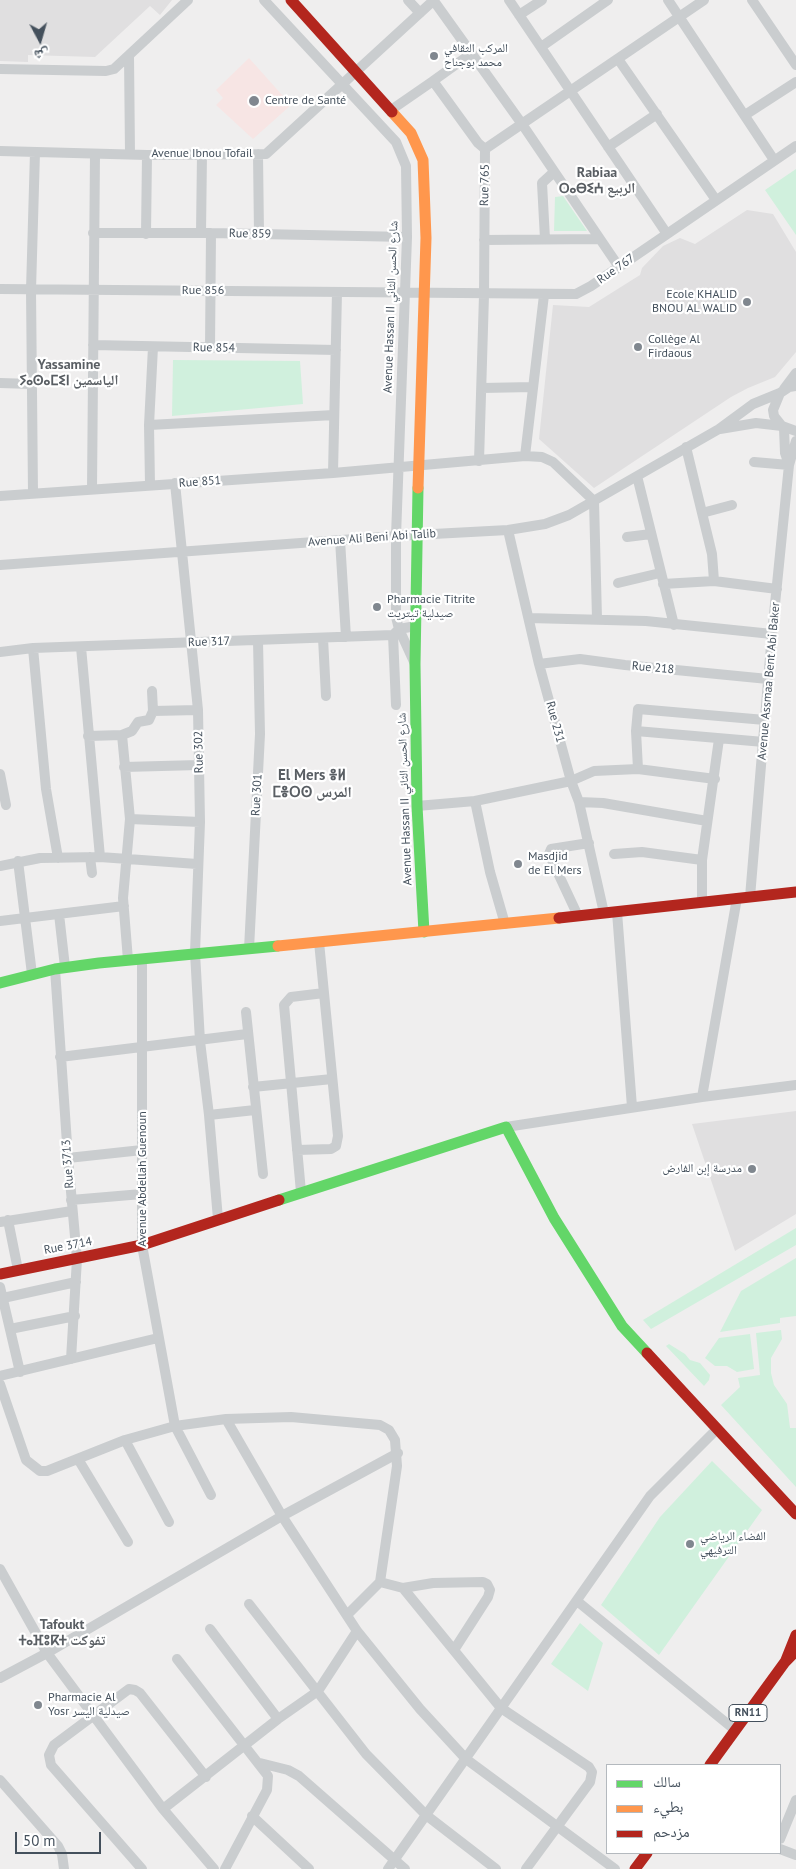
<!DOCTYPE html>
<html>
<head>
<meta charset="utf-8">
<style>
	body { margin:0 }
	#map { position:relative; width:796px; height:1869px; overflow:hidden; background:#efeeee; font-family:"PT Sans","Noto Naskh Arabic",sans-serif }
	canvas { display:block }
	.legend { position:absolute; left:606px; top:1764px; width:175px; height:90px; box-sizing:border-box; background:#fff; border:1px solid #b4b9be; margin:0; padding:6px 9px; list-style:none; font-size:15px; color:#44505c }
	.legend li { display:flex; align-items:center; gap:10px; height:25px }
	.legend b { width:25px; border:1px solid #b4b9be }
	.north { position:absolute; left:15px; top:15px; width:50px; height:50px; -webkit-text-stroke:4px #fff; paint-order:stroke; rotate:174deg; font-size:14px; font-weight:700; line-height:20px; text-align:center; color:#44505c }
	.north::after { content:''; display:block; margin:auto; width:18px; height:22px; background:#44505c; clip-path:polygon(50% 0,100% 100%,50% 72%,0 100%) }
	.scale { position:absolute; left:15px; top:1832px; width:86px; height:22px; box-sizing:border-box; border:2px solid #44505c; border-top:0; padding-left:6px; font-size:15px; line-height:18px; white-space:nowrap; color:#44505c; -webkit-text-stroke:4px #fff; paint-order:stroke }
</style>
</head>
<body>
<div id="map">
<canvas width="796" height="1869"></canvas>
<ul class="legend">
<li><b style="height:6px;background:#63d668"></b>سالك</li>
<li><b style="height:6px;background:#ff974d"></b>بطيء</li>
<li><b style="height:6px;background:#b3261e"></b>مزدحم</li>
</ul>
<div class="north">ش</div>
<div class="scale">50 m</div>
</div>
<script>
const ctx = document.querySelector('canvas').getContext('2d');
ctx.lineJoin = 'round';
function paint(path, color) { ctx.fillStyle = color; ctx.fill(path, 'evenodd'); }
const poly = rows => new Path2D(rows.map(r => 'M' + r).join(''));
function strokePath(path, color, width, dash) { ctx.strokeStyle = color; ctx.lineWidth = width; ctx.lineCap = dash ? 'butt' : 'round'; ctx.setLineDash(dash || []); ctx.stroke(path); }
function label(font, color, halo, rows, align = 'center') {
  ctx.font = font + ' "PT Sans","Noto Naskh Arabic","Noto Sans Tifinagh",sans-serif'; ctx.lineWidth = 4.5; ctx.setLineDash([]); ctx.textBaseline = 'middle'; ctx.strokeStyle = halo; ctx.fillStyle = color; for (const [text, x, y, turn = 0] of rows) {
    ctx.save(); ctx.translate(x, y); ctx.rotate((+turn || 0) * Math.PI / 180); ctx.textAlign = isNaN(turn) ? turn : align; if (halo) ctx.strokeText(text, 0, 0); ctx.fillText(text, 0, 0); ctx.restore();
  }
}
paint(poly([
	[0,0,172,0,160,15,150,6,95,57,28,55,28,62,0,61],
	[747,210,773,214,796,252,796,352,775,377,748,388,731,397,594,488,539,439,553,305,589,307,640,275,642,268,663,246,680,238,695,244],
	[796,1111,796,1214,735,1251,692,1124]
]), '#e0dfe0');
paint(poly([
	[249,58,291,105,253,139,216,105,223,98,216,90]
]), '#f7e5e4');
paint(poly([
	[796,169,796,235,765,190],
	[563,196,587,231,554,231,555,197],
	[173,360,300,361,303,404,172,416],
	[796,1228,796,1245,651,1329,643,1320],
	[796,1258,796,1316,780,1318,780,1323,720,1332,741,1291],
	[781,1330,782,1339,771,1358,771,1373,774,1385,787,1404,790,1428,796,1428,796,1487,721,1405,740,1387,738,1378,760,1375,756,1333],
	[750,1334,754,1369,737,1372,727,1366,715,1366,705,1358,719,1338],
	[669,1344,685,1354,690,1360,700,1363,710,1375,709,1380,704,1386,666,1346],
	[712,1461,762,1510,659,1655,601,1605,660,1517],
	[580,1623,603,1643,588,1691,551,1664]
]), '#d0f0dd');
strokePath(poly([
	[264,0,396,142,406,166,407,237,396,536,396,617,399,629,415,664],
	[408,0,420,13],
	[509,0,667,234],
	[668,0,774,160],
	[752,0,796,65],
	[434,1,522,124,619,267],
	[519,15,542,0],
	[541,47,608,0],
	[129,56,130,154],
	[618,59,716,200],
	[0,69,106,71,114,69,188,0],
	[433,81,472,53],
	[391,110,433,81,478,143,485,149],
	[745,115,796,82],
	[608,147,657,114],
	[0,151,147,155,266,154,434,0],
	[258,154,259,234],
	[93,233,211,233,407,237],
	[201,233,202,154],
	[146,234,147,155],
	[545,239,542,183,554,172],
	[484,240,599,239],
	[0,289,576,294,591,286,796,146],
	[93,345,336,350],
	[210,348,211,233],
	[0,383,32,384],
	[796,386,789,387,780,393,773,410,774,416,782,426,796,431],
	[482,388,533,387],
	[784,389,796,373],
	[149,425,334,415],
	[784,428,785,453,789,465],
	[720,429,756,423,782,426],
	[686,447,712,554,714,581],
	[525,456,544,295],
	[479,461,484,295,485,149,704,0],
	[754,462,789,465],
	[333,473,337,292],
	[637,476,674,625],
	[175,483,198,710,200,822,195,953,200,1041,209,1115,218,1219],
	[150,485,149,425,153,347],
	[92,488,95,154],
	[33,493,31,290,35,152],
	[0,496,333,473,525,456,542,457,553,462,594,501,597,619],
	[702,513,732,505],
	[508,530,539,664,571,781,579,802,604,913],
	[627,537,651,534],
	[340,540,346,637],
	[0,565,396,536,508,530,545,524,569,515,719,429,753,404,780,393],
	[618,583,660,573],
	[663,584,714,581,777,589],
	[529,618,646,621,772,634],
	[393,635,396,705],
	[323,638,326,696],
	[81,647,100,857],
	[33,648,46,789,58,858],
	[0,652,33,648,393,635,399,629,416,626],
	[539,664,580,659,625,665,768,679],
	[152,691,153,711],
	[636,731,764,742],
	[88,736,122,735],
	[124,767,199,765],
	[638,769,636,731,638,709,765,720],
	[0,774,6,805],
	[475,801,490,872,505,924],
	[579,802,603,803,707,821],
	[417,806,475,801,571,781,594,771,638,769,715,779],
	[130,819,200,822],
	[614,854,642,852,702,860],
	[90,857,92,873],
	[18,861,32,974],
	[0,866,40,858,100,857,197,864],
	[750,897,772,634,789,465,796,441],
	[702,902,702,860,719,739],
	[617,912,632,1107],
	[59,914,65,967],
	[578,916,549,854,551,849,589,843],
	[0,921,124,906],
	[249,949,260,734,258,641],
	[142,959,142,1245,175,1426,211,1495],
	[128,960,123,898,130,819,122,735,132,731,138,722,149,720,153,711,198,710],
	[55,969,68,1158,77,1259,71,1359],
	[246,1012,263,1174],
	[60,1057,247,1034],
	[253,1087,332,1079],
	[702,1097,737,898],
	[209,1115,255,1110],
	[506,1127,702,1097,796,1085],
	[297,1150,331,1149,336,1146,338,1136,319,942],
	[68,1158,142,1150],
	[301,1192,284,1005,291,997,324,993],
	[71,1200,142,1194],
	[8,1220,18,1270],
	[0,1222,72,1211],
	[0,1287,20,1372],
	[3,1298,76,1282],
	[10,1329,75,1316],
	[0,1376,158,1338],
	[0,1384,26,1460,40,1471,47,1471,125,1440,175,1426,226,1419,291,1417,380,1425,389,1430,395,1440,397,1466,380,1582,347,1615],
	[226,1419,282,1516,357,1631,420,1709,466,1759,615,1869],
	[125,1440,169,1522],
	[78,1459,128,1542],
	[0,1569,47,1653,282,1516,398,1453],
	[380,1582,403,1588,501,1708,589,1767,592,1772,590,1782,526,1869],
	[403,1588,433,1583,483,1582,487,1584,490,1590,488,1597,454,1650],
	[577,1601,735,1730],
	[249,1604,366,1754,426,1815,496,1869],
	[210,1629,278,1719],
	[177,1659,268,1776,267,1790,225,1869],
	[0,1678,47,1653,163,1809,214,1869],
	[260,1763,288,1770,299,1776,405,1869],
	[0,1780,58,1846,62,1854,64,1869],
	[163,1809,278,1719,318,1691,357,1631],
	[252,1816,309,1869],
	[780,1839,796,1800],
	[780,1849,796,1855],
	[142,1869,51,1765,49,1755,54,1745,129,1689,135,1690,140,1693,206,1777],
	[388,1869,650,1496,717,1429]
]), '#cacdcf', 10);
strokePath(poly([
	[418,488,415,664,417,806,424,932],
	[0,983,55,969,99,963,278,946],
	[279,1200,506,1127,554,1218,622,1326,647,1353]
]), '#63d668', 11);
strokePath(poly([
	[392,112,411,133,423,160,426,238,418,488],
	[278,946,559,918]
]), '#ff974d', 11);
strokePath(poly([
	[291,0,392,112],
	[559,918,796,892],
	[0,1274,142,1245,279,1200],
	[647,1353,796,1514],
	[786,1660,796,1635],
	[710,1765,785,1662,796,1651],
	[635,1869,647,1853]
]), '#b3261e', 11);
for (const [x, y, r, color] of [
	[434,56,5,"#80878f"],
	[254,101,6,"#80878f"],
	[747,302,5,"#80878f"],
	[638,347,5,"#80878f"],
	[377,607,5,"#80878f"],
	[518,864,5,"#80878f"],
	[752,1169,5,"#80878f"],
	[690,1544,5,"#80878f"],
	[38,1705,5,"#80878f"]
]) { const dot = new Path2D(); dot.arc(x, y, r, 0, 2 * Math.PI); ctx.fillStyle = color; ctx.fill(dot); strokePath(dot, '#fff', 2); }
for (const [x, y, w] of [
	[748,1713,38]
]) { const box = new Path2D(); box.roundRect(x - w / 2, y - 8.5, w, 17, 4); ctx.fillStyle = '#fff'; ctx.fill(box); strokePath(box, '#44505c', 1); }
label('bold 11px', '#44505c', null, [
	["RN11",748,1713]
]);
label('12px', '#44505c', '#fff', [
	["المركب الثقافي",444,49],
	["محمد بوجناح",444,63],
	["Centre de Santé",265,101],
	["Ecole KHALID",737,295,"right"],
	["BNOU AL WALID",737,309,"right"],
	["Collège Al",648,340],
	["Firdaous",648,354],
	["Pharmacie Titrite",387,600],
	["صيدلية تيتريت",387,614],
	["Masdjid",528,857],
	["de El Mers",528,871],
	["مدرسة إبن الفارض",742,1169,"right"],
	["الفضاء الرياضي",700,1537],
	["الترفيهي",700,1551],
	["Pharmacie Al",48,1698],
	["Yosr صيدلية اليسر",48,1712]
], 'left');
label('12px', '#44505c', '#fff', [
	["Avenue Ibnou Tofail",202,154],
	["Rue 765",485,185,-89],
	["Rue 859",250,234,1],
	["Rue 767",616,269,-35],
	["Rue 856",203,291],
	["Avenue Hassan II شارع الحسن الثاني",391,307,-88],
	["Rue 854",214,348,1],
	["Rue 851",200,482,-4],
	["Avenue Ali Beni Abi Talib",372,538,-4],
	["Rue 317",209,642,-2],
	["Rue 218",653,668,5],
	["Avenue Assmaa Bent Abi Baker",769,681,-85],
	["Rue 231",555,722,75],
	["Rue 302",199,752,-91],
	["Rue 301",257,795,-87],
	["Avenue Hassan II شارع الحسن الثاني",405,799,-92],
	["Rue 3713",68,1164,-94],
	["Avenue Abdellah Guenoun",143,1179,-90],
	["Rue 3714",68,1246,-11]
]);
label('bold 14px', '#595e63', '#fff', [
	["Rabiaa",597,173],
	["ⵔⴰⴱⵉⵄ الربيع",597,189],
	["Yassamine",69,365],
	["ⵢⴰⵙⴰⵎⵉⵏ الياسمين",69,381],
	["Tafoukt",62,1625],
	["ⵜⴰⴼⵓⴽⵜ تفوكت",62,1641]
]);
label('bold 15px', '#595e63', '#fff', [
	["El Mers ⴻⵍ",312,776],
	["ⵎⴻⵔⵙ المرس",312,793]
]);
</script>
</body>
</html>
